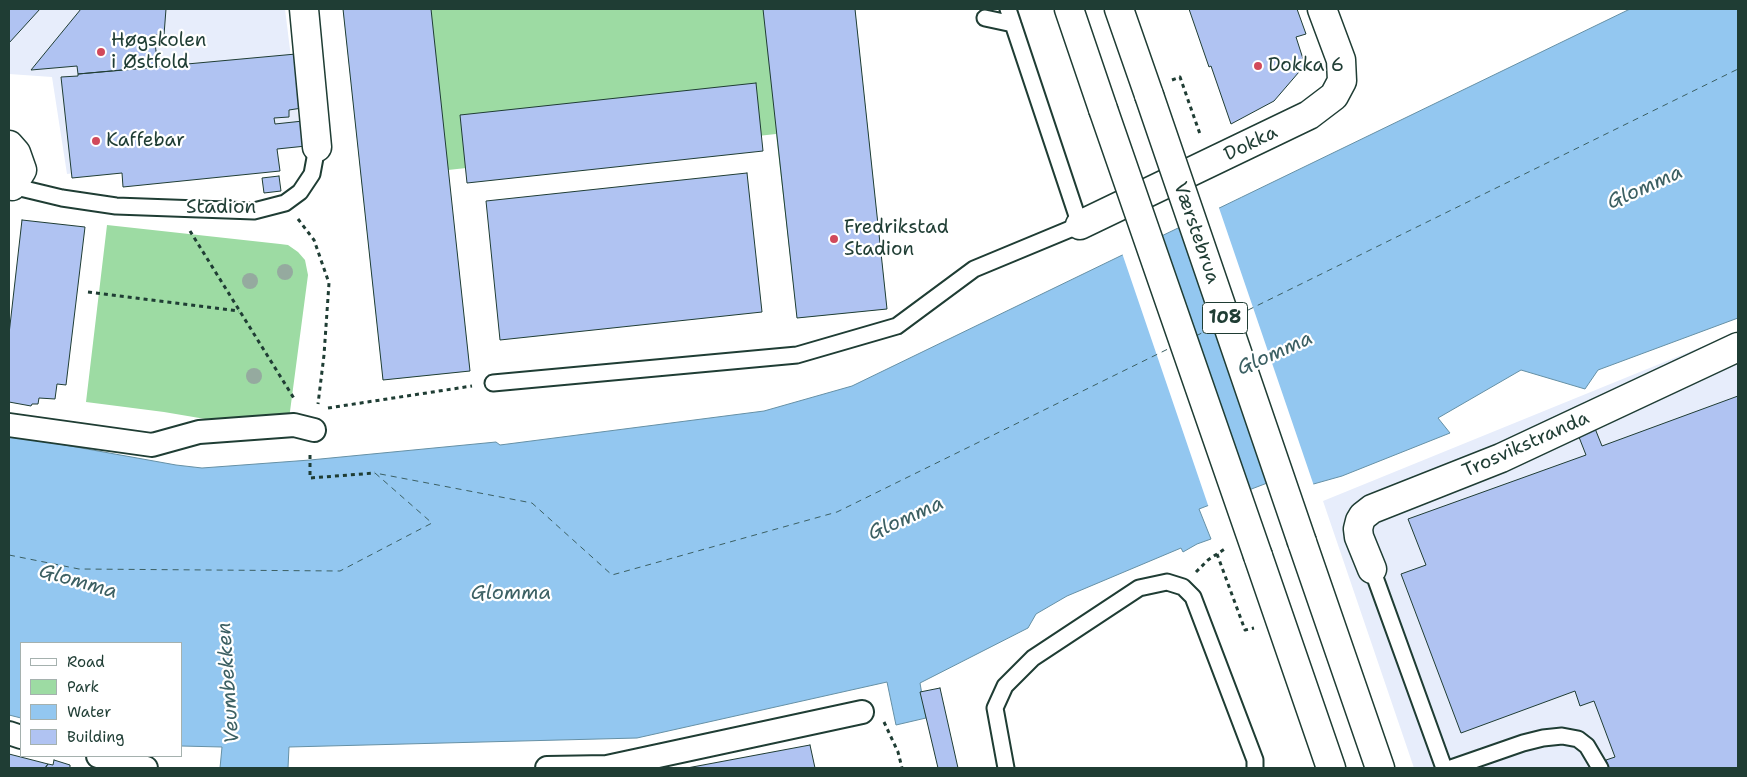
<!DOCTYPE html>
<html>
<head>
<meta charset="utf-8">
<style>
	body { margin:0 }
	#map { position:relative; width:1747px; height:777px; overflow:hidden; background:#fff; font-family:"Shantell Sans",sans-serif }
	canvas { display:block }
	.frame { position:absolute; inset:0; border:10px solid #1f3d34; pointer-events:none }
	.legend { position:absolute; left:20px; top:642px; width:162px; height:115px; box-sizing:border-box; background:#fff; border:1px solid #a5b1ae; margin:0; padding:6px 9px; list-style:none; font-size:15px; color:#1f3d34 }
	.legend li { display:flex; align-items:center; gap:10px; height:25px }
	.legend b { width:25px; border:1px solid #a5b1ae }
</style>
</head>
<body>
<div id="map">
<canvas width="1747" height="777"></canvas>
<div class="frame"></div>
<ul class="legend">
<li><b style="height:6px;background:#fff"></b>Road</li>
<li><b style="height:14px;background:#9ddba3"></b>Park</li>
<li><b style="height:14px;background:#93c7f0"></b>Water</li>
<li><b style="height:14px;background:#b0c3f2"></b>Building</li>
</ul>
</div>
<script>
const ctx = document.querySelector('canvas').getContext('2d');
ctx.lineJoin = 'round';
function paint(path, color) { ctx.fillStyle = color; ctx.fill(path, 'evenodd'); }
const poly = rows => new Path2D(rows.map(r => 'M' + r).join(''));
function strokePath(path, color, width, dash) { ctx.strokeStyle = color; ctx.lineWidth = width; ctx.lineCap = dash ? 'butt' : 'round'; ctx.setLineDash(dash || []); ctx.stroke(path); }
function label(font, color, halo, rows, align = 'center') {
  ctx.font = font + ' "Shantell Sans",sans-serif'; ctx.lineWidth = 4.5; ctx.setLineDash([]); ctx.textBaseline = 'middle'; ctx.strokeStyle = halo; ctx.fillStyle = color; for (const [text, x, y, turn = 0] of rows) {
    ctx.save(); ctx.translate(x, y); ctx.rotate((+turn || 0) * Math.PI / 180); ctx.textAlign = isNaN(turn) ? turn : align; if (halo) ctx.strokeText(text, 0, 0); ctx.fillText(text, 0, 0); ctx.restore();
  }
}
paint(poly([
	[9,9,285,9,302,147,67,174,52,77,9,74],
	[1738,332,1738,768,1414,768,1323,501]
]), '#e7edfb');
paint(poly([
	[343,9,855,9,887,309,797,318,776,134,448,170,470,371,383,380],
	[107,225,280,244,288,245,298,252,305,260,308,275,289,419,223,422,164,412,86,402]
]), '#9ddba3');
const water = poly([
	[1630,9,1738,9,1738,318,1598,370,1585,389,1521,370,1438,418,1450,433,1342,476,1310,485,1304,469,1199,509,1211,539,1197,544,1183,552,1181,548,1067,596,1036,614,1028,628,920,683,926,718,896,725,887,682,637,738,289,747,288,768,220,768,222,747,181,746,181,643,21,643,21,718,9,715,9,435,176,465,202,468,310,460,496,442,500,445,764,411,852,386,1630,9]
]);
paint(water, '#93c7f0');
strokePath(water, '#6590a5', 1);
paint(poly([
	[1218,205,1314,486,1308,487,1302,472,1267,486,1178,225],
	[1162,233,1250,492,1209,508,1122,253]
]), '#fff');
strokePath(poly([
	[1238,315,1738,69],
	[1196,336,1215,326],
	[9,555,79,569,340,571,432,523,375,473,532,503,612,575,837,512,1172,347]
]), '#3c6063', 1, [6, 5]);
const building = poly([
	[9,9,40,9,9,43,9,9],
	[81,9,166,9,164,35,154,35,158,67,78,74,77,66,31,70,81,9],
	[343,9,431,9,470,371,383,380,343,9],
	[763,9,855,9,887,309,797,318,763,9],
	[1189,9,1297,9,1306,34,1296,37,1305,65,1274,101,1231,124,1211,66,1209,67,1189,9],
	[296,54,302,108,289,110,289,117,274,118,275,124,303,121,306,146,277,149,280,171,123,187,122,173,72,178,61,77,78,76,78,74,296,54],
	[756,83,763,151,467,183,460,115,756,83],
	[747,173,762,312,500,340,486,201,747,173],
	[279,176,281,191,264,193,262,178,279,176],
	[22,220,85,227,66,385,57,384,55,399,39,398,38,404,32,404,31,406,9,402,9,334,22,220],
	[1738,396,1738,768,1609,768,1606,760,1615,757,1594,701,1580,706,1575,691,1461,733,1401,574,1426,565,1408,519,1586,455,1577,432,1594,426,1602,446,1738,396],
	[940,688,958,768,938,768,920,692,940,688],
	[810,745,815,768,687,768,810,745],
	[9,754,48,764,45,768,9,768,9,754],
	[54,760,70,765,70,768,45,768,48,764,53,765,54,760]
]);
paint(building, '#b0c3f2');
strokePath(building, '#1f3d34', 1);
const service = poly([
	[985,18,1013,24],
	[12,186,62,198,116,206,254,211,285,203,300,192,312,174,317,147],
	[493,383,797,355,897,326,974,269,1080,225,1008,9],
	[1372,569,1444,768],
	[1006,768,995,708,1005,686,1033,658,1139,588,1167,582,1183,587,1193,597,1255,760,1255,768],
	[1451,768,1523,743,1543,738,1562,736,1578,739,1587,746,1600,768]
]);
const pedestrian = poly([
	[9,425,152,445,199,432,294,425,314,430],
	[9,733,21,737],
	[98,756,146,768],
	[547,768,607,767,862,712]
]);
const minor = poly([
	[304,9,317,147],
	[9,145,16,153,22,170,12,186,9,185],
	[1080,225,1309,115,1334,96,1342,81,1341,60,1322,9],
	[1372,569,1359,537,1358,529,1360,521,1363,516,1372,509,1501,458,1738,347]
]);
const primary = poly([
	[1069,9,1103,109],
	[1119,9,1149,95],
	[1302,542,1380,768],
	[1258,556,1331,768]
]);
strokePath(service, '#1f3d34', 19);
strokePath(pedestrian, '#1f3d34', 26);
strokePath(minor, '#1f3d34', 31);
strokePath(primary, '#1f3d34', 31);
strokePath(poly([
	[1172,80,1180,77,1201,137],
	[298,219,314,240,329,283,324,355,318,404],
	[190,231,295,400],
	[88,292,239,311],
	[328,408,472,386],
	[310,455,310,478,375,473],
	[1217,554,1245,630,1254,628],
	[1196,572,1208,560,1226,548],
	[884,722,898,752,902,768]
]), '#1f3d34', 3, [4, 4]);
strokePath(service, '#fff', 15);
strokePath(pedestrian, '#fff', 22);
strokePath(minor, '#fff', 28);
strokePath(primary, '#fff', 28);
const primaryBridge = poly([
	[1149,95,1302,542],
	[1103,109,1258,556]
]);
strokePath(primaryBridge, '#1f3d34', 31, []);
strokePath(primaryBridge, '#fff', 28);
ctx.fillStyle = '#95aa9f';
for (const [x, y] of [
	[285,272],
	[250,281],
	[254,376]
]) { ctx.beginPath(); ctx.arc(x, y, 8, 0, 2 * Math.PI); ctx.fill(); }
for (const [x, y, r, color] of [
	[101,52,5,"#d1495b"],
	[1258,66,5,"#d1495b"],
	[96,141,5,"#d1495b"],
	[834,239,5,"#d1495b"]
]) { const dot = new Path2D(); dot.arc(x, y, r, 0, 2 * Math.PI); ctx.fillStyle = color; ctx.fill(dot); strokePath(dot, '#fff', 2); }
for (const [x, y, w] of [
	[1225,318,45]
]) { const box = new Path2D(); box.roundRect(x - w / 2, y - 15.5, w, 31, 4); ctx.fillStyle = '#fff'; ctx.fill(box); strokePath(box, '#1f3d34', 1); }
label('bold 18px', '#1f3d34', null, [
	["108",1225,318]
]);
label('19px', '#1f3d34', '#fff', [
	["Høgskolen",111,41],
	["i Østfold",111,63],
	["Dokka 6",1268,66],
	["Kaffebar",106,141],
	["Fredrikstad",844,228],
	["Stadion",844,250]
], 'left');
label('19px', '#1f3d34', '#fff', [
	["Dokka",1251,144,-26],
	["Stadion",221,208],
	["Værstebrua",1196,233,71],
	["Trosvikstranda",1526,445,-24]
]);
label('italic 20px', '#3c6063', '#fff', [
	["Glomma",1645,188,-24],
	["Glomma",1275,354,-24],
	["Glomma",906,519,-24],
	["Glomma",78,582,16],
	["Glomma",511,594],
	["Veumbekken",229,683,-94]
]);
</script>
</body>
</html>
